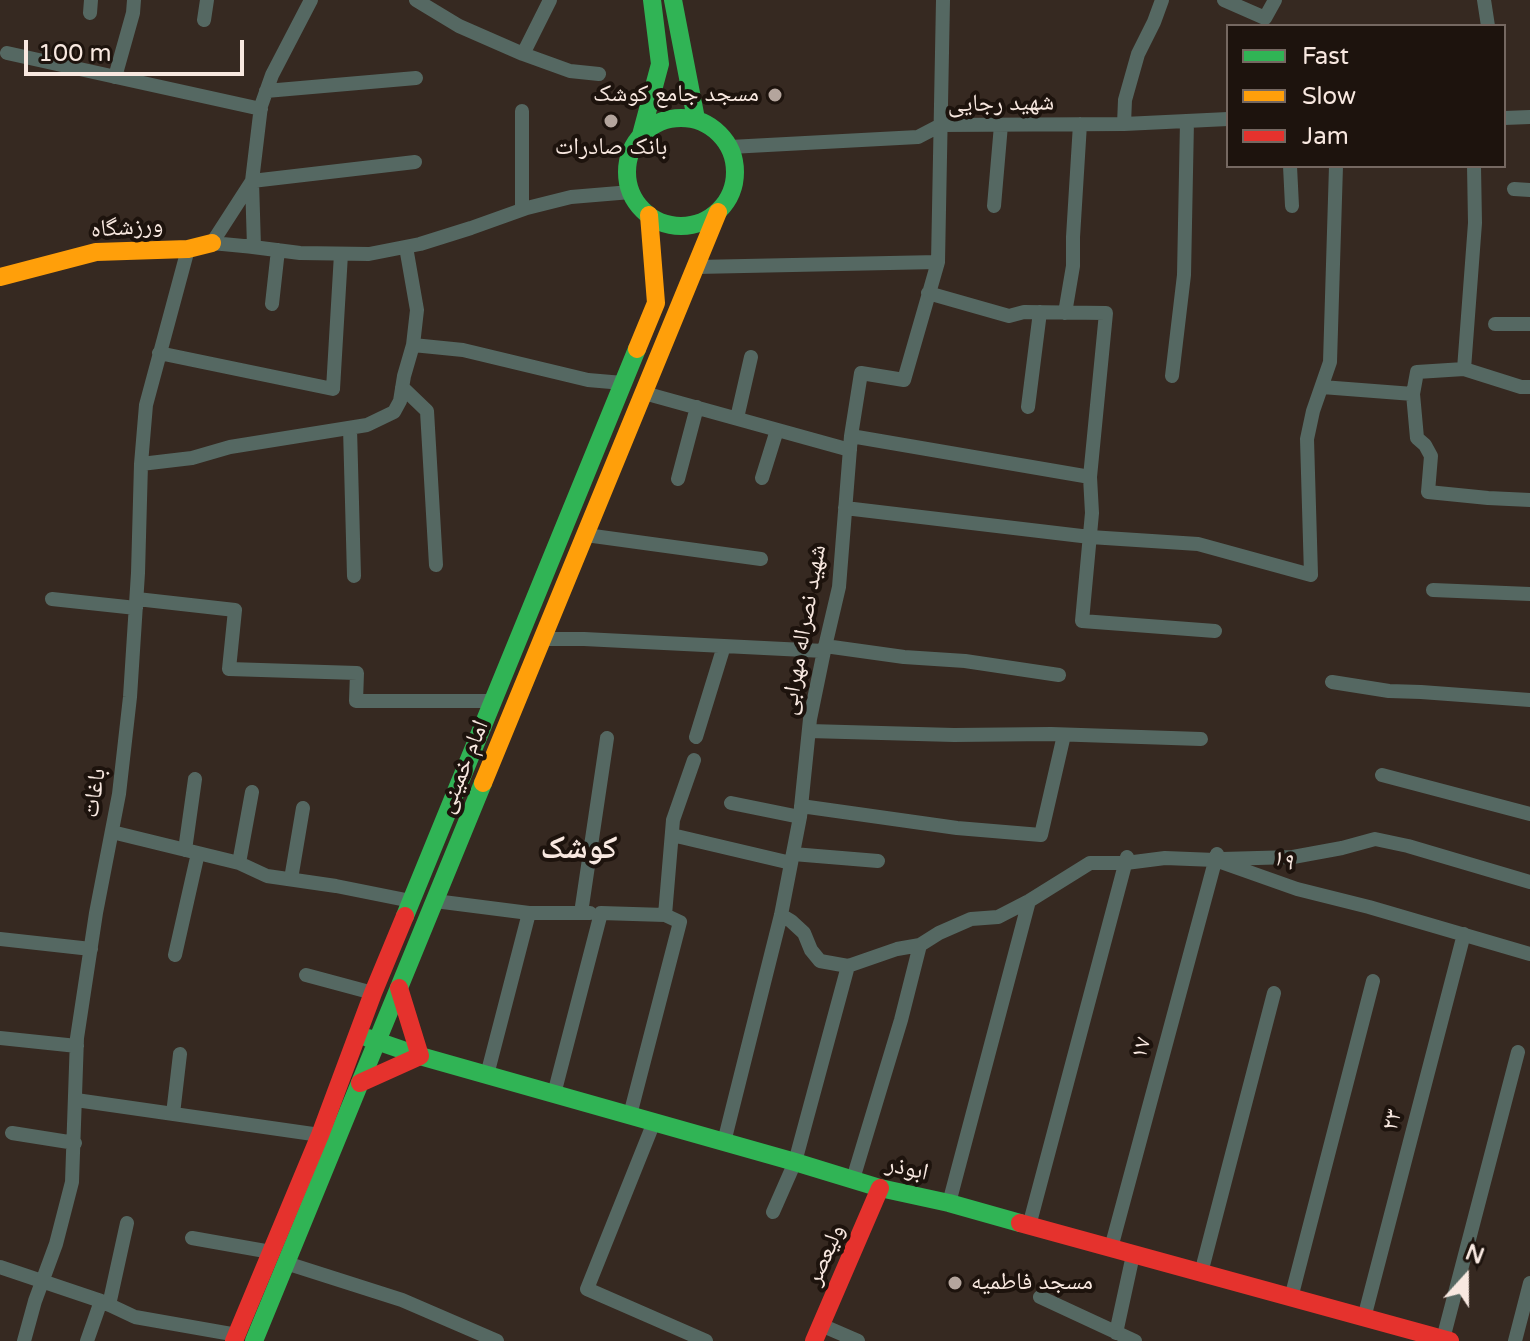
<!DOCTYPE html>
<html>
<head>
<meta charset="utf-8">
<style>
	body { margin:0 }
	#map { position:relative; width:1530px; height:1341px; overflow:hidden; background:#362921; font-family:"Varela Round",sans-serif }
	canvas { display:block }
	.legend { position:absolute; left:1226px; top:24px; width:280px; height:144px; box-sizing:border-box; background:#1d130d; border:2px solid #756861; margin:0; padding:10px 14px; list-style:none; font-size:24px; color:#f8e8e0 }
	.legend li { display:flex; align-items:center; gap:16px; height:40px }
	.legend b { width:40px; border:2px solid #756861 }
	.north { position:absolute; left:1426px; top:1237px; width:80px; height:80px; -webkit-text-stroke:6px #1d130d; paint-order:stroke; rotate:21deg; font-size:22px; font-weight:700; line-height:32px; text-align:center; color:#f8e8e0 }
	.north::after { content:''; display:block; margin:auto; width:28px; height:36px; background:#f8e8e0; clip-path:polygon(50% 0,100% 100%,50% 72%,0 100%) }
	.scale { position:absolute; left:24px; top:40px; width:220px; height:36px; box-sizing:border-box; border:4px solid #f8e8e0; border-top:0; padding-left:10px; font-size:24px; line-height:28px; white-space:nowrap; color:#f8e8e0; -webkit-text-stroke:6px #1d130d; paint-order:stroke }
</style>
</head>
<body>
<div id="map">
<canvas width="1530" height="1341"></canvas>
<ul class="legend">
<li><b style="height:10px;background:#30b455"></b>Fast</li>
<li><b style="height:10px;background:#ff9f0a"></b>Slow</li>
<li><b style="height:10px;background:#e5322d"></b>Jam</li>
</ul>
<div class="north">N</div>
<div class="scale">100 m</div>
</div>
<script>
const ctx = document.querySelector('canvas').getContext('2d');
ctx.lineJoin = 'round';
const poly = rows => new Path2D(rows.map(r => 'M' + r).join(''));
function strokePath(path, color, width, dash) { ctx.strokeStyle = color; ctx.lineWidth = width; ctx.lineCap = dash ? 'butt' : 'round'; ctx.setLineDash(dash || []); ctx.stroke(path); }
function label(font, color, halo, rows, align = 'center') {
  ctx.font = font + ' "Varela Round","Noto Naskh Arabic",sans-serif'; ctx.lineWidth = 8; ctx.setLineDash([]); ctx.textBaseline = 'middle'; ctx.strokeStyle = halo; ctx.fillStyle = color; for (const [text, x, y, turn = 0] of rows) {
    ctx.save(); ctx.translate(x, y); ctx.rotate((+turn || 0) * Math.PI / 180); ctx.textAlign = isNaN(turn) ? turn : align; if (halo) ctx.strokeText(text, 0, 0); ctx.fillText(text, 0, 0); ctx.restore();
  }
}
strokePath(poly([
	[416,0,459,26,523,54,570,71,599,74],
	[1224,0,1265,18,1275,0],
	[1484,0,1488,26],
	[90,13,91,0],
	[204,20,207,0],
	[7,53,261,109],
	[523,54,550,0],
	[115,77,133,13,134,0],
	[266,91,416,78],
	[522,111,522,209],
	[1504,118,1530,117],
	[1124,124,1125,100,1138,54,1154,22,1162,0],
	[730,147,918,137,941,125,1124,124,1228,119],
	[1290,166,1292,206],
	[252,181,212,243,254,247,252,181,261,106,272,75,311,0],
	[252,181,415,162],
	[1514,189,1530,190],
	[994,206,1001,125],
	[245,246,300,253,369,254,420,244,471,228,527,208,571,197,631,192],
	[406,247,417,310,413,345,463,350,588,380,623,383],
	[696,267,938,262],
	[928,293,1009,316,1024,312,1106,313,1090,477,1092,513,1082,621,1215,631],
	[272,304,278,250],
	[1065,313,1073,266,1073,237,1080,124],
	[1495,324,1530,324],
	[159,353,333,389,341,254],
	[1464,369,1521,387,1530,387],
	[1172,376,1184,275,1187,121],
	[402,387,427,411,436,565],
	[1322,387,1413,394,1417,438,1425,445,1431,456,1428,492,1488,498,1530,500],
	[644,393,850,450],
	[1413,394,1417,372,1464,369,1475,223,1474,166],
	[1028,407,1040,312],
	[737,418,751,357],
	[350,428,354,576],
	[851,436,1090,477],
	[141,464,192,458,230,447,367,425,394,412,400,401,404,376,413,345],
	[762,478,777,430],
	[678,479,697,407],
	[845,508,1090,537,1198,544,1311,575,1307,439,1313,411,1330,362,1336,166],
	[586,535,761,559],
	[1433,590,1530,594],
	[52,599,136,608],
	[137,599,235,610,229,669,357,673,356,701,493,701],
	[543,639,584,639,824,651],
	[825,646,904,657,965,661,1059,675],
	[1332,682,1389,691,1421,692,1530,700],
	[809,731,954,735,1051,734,1201,739],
	[696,737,724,646],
	[1382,775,1530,814],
	[731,803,800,817],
	[801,806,957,828,1041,835,1064,735],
	[112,832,239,863,267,876,336,886,411,901],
	[672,835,791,863],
	[185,850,195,779],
	[793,854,878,861],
	[1222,859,1293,857,1342,848,1375,839,1408,846,1530,882],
	[239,863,252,792],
	[291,879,303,808],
	[435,901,529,913,590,913],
	[581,913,607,738],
	[781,915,791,921,804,933,811,950,820,961,848,966,897,949,920,945,939,933,971,919,998,917,1029,901,1090,863,1126,863,1165,858,1215,860,1297,889,1369,907,1530,954],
	[0,939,91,949],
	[175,955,198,853],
	[306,975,373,993],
	[0,1038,77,1046],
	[487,1075,529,913],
	[554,1094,601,913,665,915,673,820,694,760],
	[76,1100,320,1135],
	[173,1114,180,1054],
	[630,1115,680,922,665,915],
	[654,1122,587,1289,706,1341],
	[12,1133,75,1143],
	[724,1142,781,915,800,817,810,719,824,651,839,587,851,436,861,373,904,380,938,262,943,0],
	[853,1179,901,1020,920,945],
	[949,1203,1029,901],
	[773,1212,795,1162,848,966],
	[1029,1226,1127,857],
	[192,1238,271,1252],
	[1111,1248,1217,854],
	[286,1263,402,1300,497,1341],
	[0,1267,101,1301,135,1317,237,1335],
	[1201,1273,1274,993],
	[1040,1297,1135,1341],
	[1291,1298,1373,981],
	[109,1305,127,1223],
	[1364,1318,1464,934],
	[821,1325,858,1341],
	[1116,1333,1133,1255],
	[1443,1339,1518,1052],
	[24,1341,35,1301,56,1244,72,1182,77,1038,96,913,119,794,130,697,138,573,141,464,146,405,188,249],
	[87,1341,101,1301],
	[1515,1341,1530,1283]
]), '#556862', 14);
strokePath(poly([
	[673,0,696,119],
	'627 172a54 54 0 1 1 108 0a54 54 0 1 1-108 0Z',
	[641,135,660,64,652,0],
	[405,916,637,349],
	[368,1038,420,1056,795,1162,880,1188,949,1203,1020,1223],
	[254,1341,483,783]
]), '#30b455', 18);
strokePath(poly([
	[0,277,96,252,188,249,212,243],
	[637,349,656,303,649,215],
	[483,783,718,212]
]), '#ff9f0a', 18);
strokePath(poly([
	[360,1083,420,1056,399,988],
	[1020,1223,1450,1341],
	[234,1341,320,1135,373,993,405,916],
	[814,1341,880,1188]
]), '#e5322d', 18);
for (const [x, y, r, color] of [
	[775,95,8,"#b4a59d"],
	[611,121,8,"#b4a59d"],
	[955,1283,8,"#b4a59d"]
]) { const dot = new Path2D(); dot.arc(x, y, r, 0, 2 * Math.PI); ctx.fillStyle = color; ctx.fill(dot); strokePath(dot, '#1d130d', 3); }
label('24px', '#f8e8e0', '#1d130d', [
	["مسجد جامع کوشک",759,95],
	["بانک صادرات",611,148,"center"],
	["مسجد فاطمیه",971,1283,"left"]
], 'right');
label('24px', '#f8e8e0', '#1d130d', [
	["شهید رجایی",1001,104,-1],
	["ورزشگاه",127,228,-4],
	["شهید نصراله مهرابی",804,630,-80],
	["امام خمینی",464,767,-68],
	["باغات",95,793,-81],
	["۱۹",1284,861,19],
	["۱۷",1142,1048,-75],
	["۲۳",1393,1120,-75],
	["ابوذر",907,1169,13],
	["ولیعصر",826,1255,-66]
]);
label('bold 32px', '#f8e8e0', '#1d130d', [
	["کوشک",579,850]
]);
</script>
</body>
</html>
